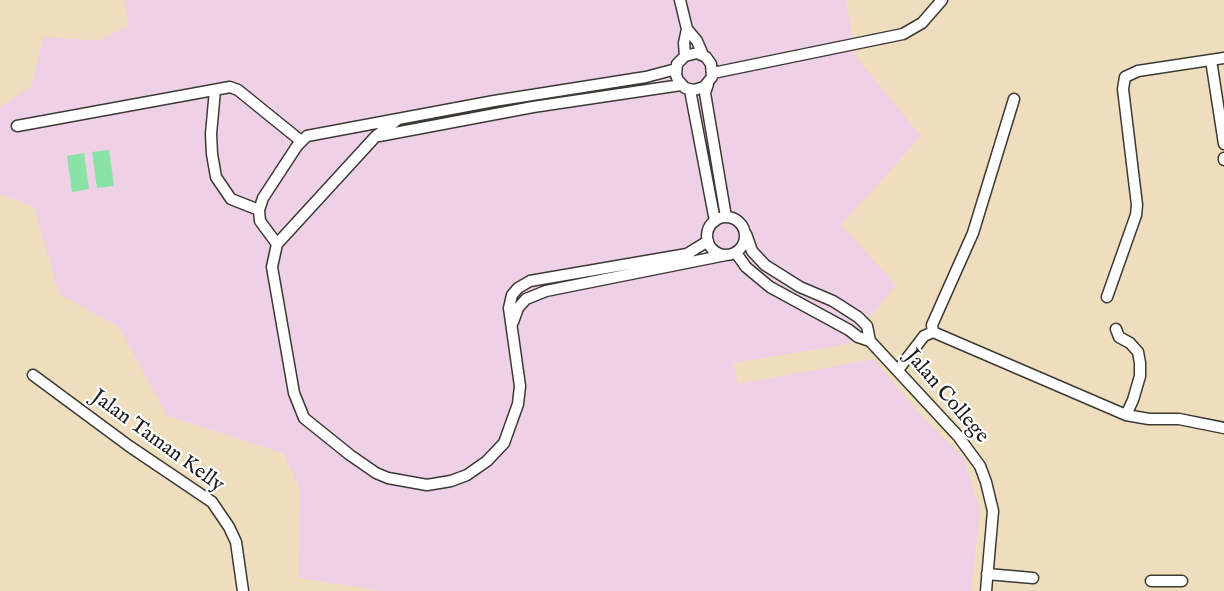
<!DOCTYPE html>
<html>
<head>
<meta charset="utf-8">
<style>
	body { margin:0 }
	canvas { display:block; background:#eedebd }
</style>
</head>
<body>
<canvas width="1224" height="591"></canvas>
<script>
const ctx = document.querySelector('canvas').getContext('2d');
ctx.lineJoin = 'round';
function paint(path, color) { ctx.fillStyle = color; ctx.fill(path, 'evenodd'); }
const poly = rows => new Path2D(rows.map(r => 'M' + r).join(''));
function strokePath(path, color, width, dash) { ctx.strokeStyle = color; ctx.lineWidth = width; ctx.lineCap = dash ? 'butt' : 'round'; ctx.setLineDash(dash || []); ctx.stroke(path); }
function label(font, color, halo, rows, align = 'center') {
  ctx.font = font + ' "IM FELL English",serif'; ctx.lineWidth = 4.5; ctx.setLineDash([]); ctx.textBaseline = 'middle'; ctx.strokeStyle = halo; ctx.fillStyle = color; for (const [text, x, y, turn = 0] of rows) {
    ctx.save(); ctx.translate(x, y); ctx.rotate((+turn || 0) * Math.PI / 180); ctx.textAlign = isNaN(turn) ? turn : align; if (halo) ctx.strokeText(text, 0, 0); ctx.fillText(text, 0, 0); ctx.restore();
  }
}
paint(poly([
	[124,0,846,0,856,57,921,136,841,225,896,285,849,344,733,363,738,384,874,359,920,414,963,457,980,510,971,591,383,591,299,578,300,488,283,453,167,416,119,327,59,294,34,207,0,194,0,107,32,86,43,37,99,41,129,25]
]), '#eed0e7');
paint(poly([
	[109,150,114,186,97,188,92,152],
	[84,153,89,189,72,192,67,156]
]), '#89e2a6');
const minor = poly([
	[680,0,687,29,697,41,703,55],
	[685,56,697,53,706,57,711,64,712,77,704,87,694,90,685,88,678,80,676,75,677,64,685,56,684,43,687,29],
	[1211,60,1224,144],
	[713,73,903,34,922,23,942,0],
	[708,84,705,93,726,217],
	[215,90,211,134,212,154,216,177,231,199,259,210],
	[690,90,715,221],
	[396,121,376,136,277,244,272,267,294,393,304,418,350,455,376,473,388,478,427,485,451,481,467,475,487,461,504,443,518,404,520,386,509,308,512,295,518,288,530,281,687,254,708,241],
	[17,126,230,87,238,90,301,141],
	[379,136,533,107,681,85],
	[1224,160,1224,158],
	'707 236a19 19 0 1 1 38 0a19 19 0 1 1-38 0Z',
	[746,234,752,251,765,265,800,287,833,301,858,317,867,326,870,341],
	[277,244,260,221,259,210,263,198,297,146,307,136,494,101,646,77,676,69],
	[736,253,746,267,770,287,849,330,858,337,870,341],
	[1107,297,1136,215,1137,205,1123,89,1125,77,1138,71,1224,58],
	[513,322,518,308,526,299,546,291,726,255],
	[1116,329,1119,337,1130,343,1138,352,1140,363,1140,376,1133,400,1126,415],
	[933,332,1126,415,1149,419,1179,419,1224,428],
	[933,332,932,325,973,233,1014,99],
	[870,341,958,436,980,466,986,482,993,511,986,591],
	[898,370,924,336,933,332],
	[33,375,129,446,212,502,229,527,236,542,243,591],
	[987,574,1033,578],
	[1151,581,1182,581]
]);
strokePath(minor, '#3c3934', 13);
strokePath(minor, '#fff', 10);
label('21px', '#1c1c1c', '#fff', [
	["Jalan College",946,397,49],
	["Jalan Taman Kelly",157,442,36]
]);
</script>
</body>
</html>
